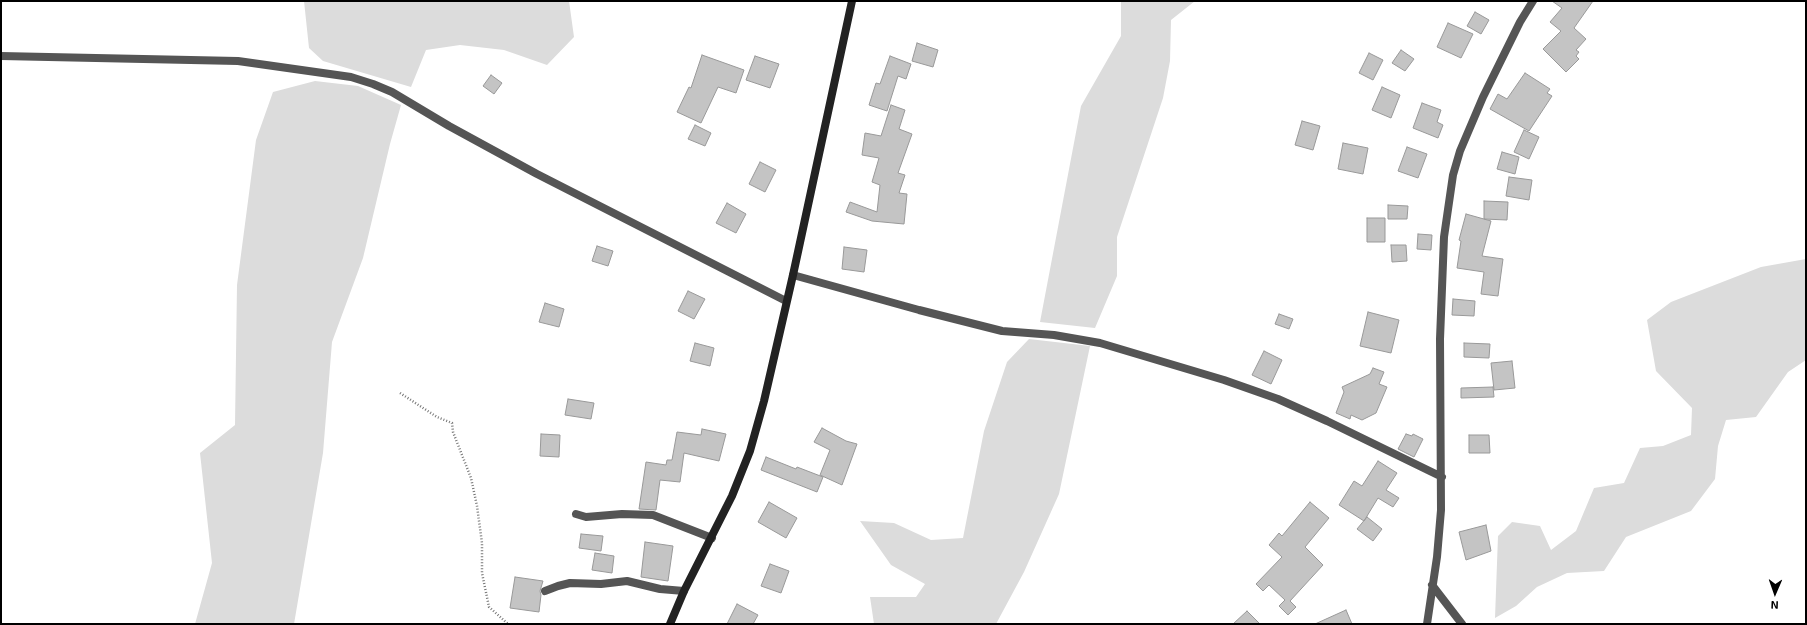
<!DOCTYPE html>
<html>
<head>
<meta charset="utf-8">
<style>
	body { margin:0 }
	#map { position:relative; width:1807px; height:625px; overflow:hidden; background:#fff; font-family:"Exo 2",sans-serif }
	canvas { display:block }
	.frame { position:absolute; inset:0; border:2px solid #000; pointer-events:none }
	.north { position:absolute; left:1755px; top:573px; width:40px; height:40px; -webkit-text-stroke:3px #fff; paint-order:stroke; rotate:182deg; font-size:11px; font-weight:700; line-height:16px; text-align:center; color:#000 }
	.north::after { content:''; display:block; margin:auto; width:14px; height:18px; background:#000; clip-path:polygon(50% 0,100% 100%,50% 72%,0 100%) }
</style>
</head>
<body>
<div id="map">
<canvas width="1807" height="625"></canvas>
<div class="frame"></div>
<div class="north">N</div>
</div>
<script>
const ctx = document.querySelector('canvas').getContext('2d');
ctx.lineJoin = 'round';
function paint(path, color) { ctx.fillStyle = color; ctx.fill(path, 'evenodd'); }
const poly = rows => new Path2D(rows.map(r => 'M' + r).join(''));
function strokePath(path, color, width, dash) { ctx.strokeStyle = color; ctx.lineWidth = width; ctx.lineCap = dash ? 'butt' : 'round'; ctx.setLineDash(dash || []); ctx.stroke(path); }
paint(poly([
	[304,1,569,1,574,37,547,65,504,50,460,45,426,50,411,87,323,61,309,48],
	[1121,1,1195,1,1171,20,1170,61,1163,98,1117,237,1117,276,1095,328,1040,322,1081,106,1121,36],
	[315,81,358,86,401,105,390,144,363,258,332,342,323,453,294,624,195,624,212,563,200,453,235,425,237,285,256,140,273,92],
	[1806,259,1806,360,1788,372,1756,417,1726,420,1718,446,1715,479,1691,511,1626,537,1604,571,1567,573,1537,587,1516,606,1495,618,1498,536,1512,522,1540,526,1551,550,1576,531,1594,488,1624,483,1640,448,1663,446,1691,435,1692,408,1656,371,1647,320,1671,302,1761,267],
	[1029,339,1090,346,1059,494,1024,572,996,624,874,624,870,597,916,597,925,584,891,565,860,521,894,523,931,540,963,538,984,431,1007,362]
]), '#dcdcdc');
const building = poly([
	[1552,1,1593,1,1574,28,1586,39,1576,50,1579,52,1576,56,1579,59,1566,72,1543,49,1561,31,1550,22,1562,8,1552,1],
	[1475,12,1489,20,1481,34,1467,26,1475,12],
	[1448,23,1473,34,1461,58,1437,47,1448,23],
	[917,43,938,50,933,67,912,61,917,43],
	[1401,50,1414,59,1405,71,1392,63,1401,50],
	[1369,53,1383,60,1373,80,1359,73,1369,53],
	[702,55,744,70,736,93,718,87,701,123,677,112,689,87,691,88,702,55],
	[755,56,779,64,770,88,746,80,755,56],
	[890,56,911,64,906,79,898,76,887,111,869,105,876,83,880,84,890,56],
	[1525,73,1550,89,1547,93,1552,96,1529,131,1490,109,1498,94,1507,99,1525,73],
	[491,75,502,83,494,94,483,86,491,75],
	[1382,87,1400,95,1391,118,1372,110,1382,87],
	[1422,103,1441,110,1437,122,1443,125,1438,138,1413,128,1422,103],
	[891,105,905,110,899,129,912,134,898,173,905,175,899,193,907,194,904,224,872,221,846,212,850,202,877,212,880,185,872,182,879,158,862,155,865,133,881,136,891,105],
	[1302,121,1320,126,1313,150,1295,145,1302,121],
	[695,125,711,133,705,146,688,139,695,125],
	[1524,130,1539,137,1529,159,1514,152,1524,130],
	[1343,143,1368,148,1363,174,1338,169,1343,143],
	[1407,147,1427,154,1418,178,1398,171,1407,147],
	[1502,152,1519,157,1515,174,1497,169,1502,152],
	[760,162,776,170,765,192,749,184,760,162],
	[1509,177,1532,180,1529,200,1506,196,1509,177],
	[1484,201,1508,202,1507,220,1484,219,1484,201],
	[727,203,746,214,736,233,716,223,727,203],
	[1388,205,1408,206,1407,219,1388,219,1388,205],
	[1466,214,1491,221,1482,256,1503,259,1498,296,1481,294,1484,272,1457,268,1461,241,1459,240,1466,214],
	[1367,218,1385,218,1385,242,1367,242,1367,218],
	[1418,234,1432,235,1431,250,1417,249,1418,234],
	[1391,245,1406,245,1407,261,1392,262,1391,245],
	[597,246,613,251,608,266,592,261,597,246],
	[844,247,867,250,864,272,842,269,844,247],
	[688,291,705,299,694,319,678,311,688,291],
	[1453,299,1475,301,1474,316,1452,315,1453,299],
	[545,303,564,309,559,327,539,322,545,303],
	[1368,312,1399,320,1391,353,1360,346,1368,312],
	[1279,314,1293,319,1289,329,1275,324,1279,314],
	[695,343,714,348,710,366,690,361,695,343],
	[1464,343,1490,344,1489,358,1464,357,1464,343],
	[1264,351,1282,360,1271,384,1252,375,1264,351],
	[1512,361,1515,388,1494,390,1491,363,1512,361],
	[1373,368,1384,372,1379,384,1387,387,1376,413,1362,420,1351,415,1350,419,1336,413,1344,392,1342,387,1370,374,1373,368],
	[1493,387,1494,397,1461,398,1461,388,1493,387],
	[568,399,594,403,591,419,565,415,568,399],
	[822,428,846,441,857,444,842,485,820,475,830,450,814,442,822,428],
	[702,429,726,434,719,461,684,453,680,482,660,480,656,510,639,509,646,462,666,465,667,460,672,460,677,432,701,435,702,429],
	[541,434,560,435,559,457,540,456,541,434],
	[1406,434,1412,436,1413,434,1423,439,1414,457,1398,449,1406,434],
	[1469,435,1489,435,1490,453,1469,453,1469,435],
	[766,457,796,469,797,467,823,477,817,492,761,470,766,457],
	[1378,461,1397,473,1386,490,1399,498,1393,507,1378,498,1364,521,1339,505,1354,481,1362,486,1378,461],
	[769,502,797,518,786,538,758,522,769,502],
	[1310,502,1329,518,1305,547,1323,565,1290,601,1296,607,1288,615,1279,606,1285,600,1269,585,1263,591,1256,584,1282,557,1269,545,1279,533,1282,536,1310,502],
	[1367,517,1382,529,1373,541,1357,529,1367,517],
	[1486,525,1491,551,1466,560,1459,532,1486,525],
	[581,534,603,536,601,551,579,548,581,534],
	[645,542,673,546,668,581,641,577,645,542],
	[595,553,614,556,612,573,592,570,595,553],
	[770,564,789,571,781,593,761,586,770,564],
	[515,577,543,581,540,591,541,595,539,612,510,608,515,577],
	[737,604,758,615,753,624,727,624,737,604],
	[1346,610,1352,624,1315,624,1346,610],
	[1247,611,1260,624,1233,624,1247,611]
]);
paint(building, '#c4c4c4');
strokePath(building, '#999', 1);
strokePath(poly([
	[400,393,437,417,452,423,453,432,471,478,477,506,482,543,482,573,489,607,508,624]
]), '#777', 2.5, [1, 2]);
strokePath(poly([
	[1,56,238,61,351,77,373,84,392,92,449,126,537,174,786,301],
	[793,275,919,310,1002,331,1054,335,1100,343,1224,380,1278,399,1327,421,1442,477],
	[576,514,586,517,622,514,653,515,712,538],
	[1432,585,1462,624],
	[545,591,558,586,570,583,601,584,627,581,660,589,684,591],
	[1427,624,1437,557,1441,510,1440,339,1444,237,1453,175,1460,151,1483,97,1520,22,1533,1]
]), '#555', 8);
strokePath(poly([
	[670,624,684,591,732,496,750,451,764,401,793,275,852,1]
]), '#222', 8);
</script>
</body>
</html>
